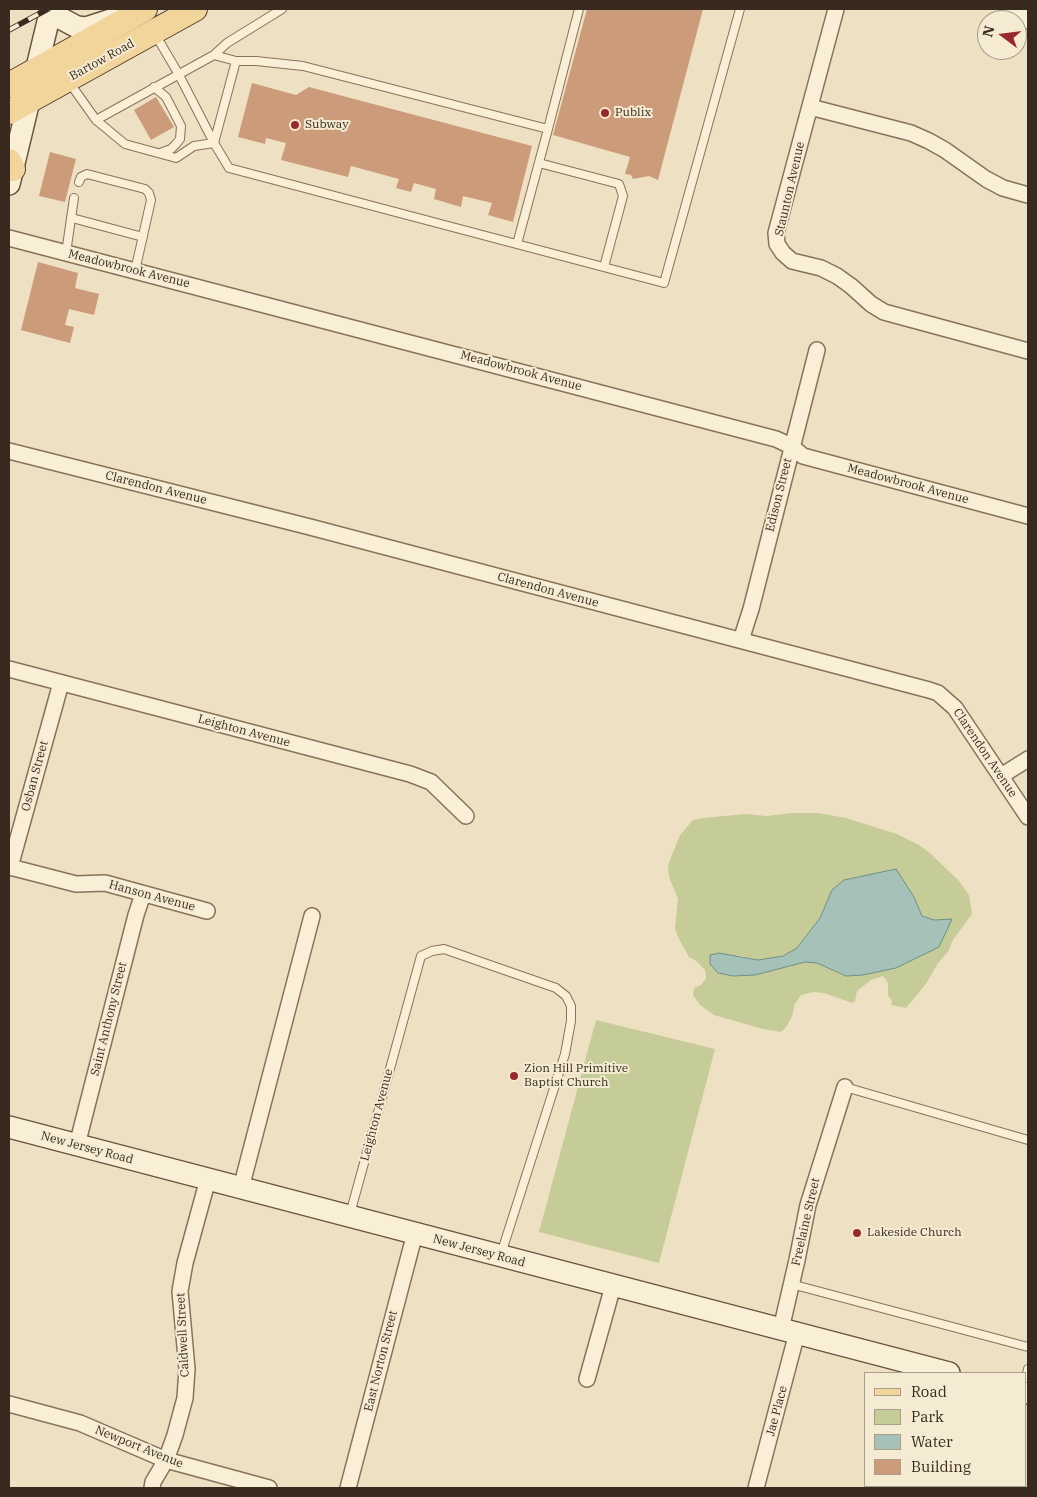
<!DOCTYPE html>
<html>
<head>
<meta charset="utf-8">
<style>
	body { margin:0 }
	#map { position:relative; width:1037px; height:1497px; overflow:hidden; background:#eee1c3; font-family:"IBM Plex Serif",serif }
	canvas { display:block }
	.frame { position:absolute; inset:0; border:10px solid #382a1e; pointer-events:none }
	.legend { position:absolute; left:864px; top:1372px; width:162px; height:115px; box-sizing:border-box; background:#f5ebd3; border:1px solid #a99e8b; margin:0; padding:6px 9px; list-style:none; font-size:15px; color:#382a1e }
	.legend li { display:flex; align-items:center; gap:10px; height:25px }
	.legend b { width:25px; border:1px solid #a99e8b }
	.north { position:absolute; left:977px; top:10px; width:50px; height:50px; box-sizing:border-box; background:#f5ebd3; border:1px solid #a99e8b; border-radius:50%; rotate:285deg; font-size:14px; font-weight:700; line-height:20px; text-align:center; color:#382a1e }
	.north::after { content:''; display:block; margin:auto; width:18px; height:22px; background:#972a2c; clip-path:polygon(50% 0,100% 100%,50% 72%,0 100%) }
</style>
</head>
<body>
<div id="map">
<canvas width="1037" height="1497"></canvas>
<div class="frame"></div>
<ul class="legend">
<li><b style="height:6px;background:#f1d59b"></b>Road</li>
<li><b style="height:14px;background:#c6cc97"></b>Park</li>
<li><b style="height:14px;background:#a5c1b8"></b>Water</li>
<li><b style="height:14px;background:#cc9b79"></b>Building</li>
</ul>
<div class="north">N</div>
</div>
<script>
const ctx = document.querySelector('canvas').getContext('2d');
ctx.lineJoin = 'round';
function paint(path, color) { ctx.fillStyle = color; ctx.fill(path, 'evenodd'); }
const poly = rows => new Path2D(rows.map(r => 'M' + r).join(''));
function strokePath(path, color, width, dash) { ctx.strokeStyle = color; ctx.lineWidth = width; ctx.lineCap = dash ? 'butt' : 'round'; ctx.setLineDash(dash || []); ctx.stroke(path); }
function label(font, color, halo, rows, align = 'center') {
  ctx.font = font + ' "IBM Plex Serif",serif'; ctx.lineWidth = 4; ctx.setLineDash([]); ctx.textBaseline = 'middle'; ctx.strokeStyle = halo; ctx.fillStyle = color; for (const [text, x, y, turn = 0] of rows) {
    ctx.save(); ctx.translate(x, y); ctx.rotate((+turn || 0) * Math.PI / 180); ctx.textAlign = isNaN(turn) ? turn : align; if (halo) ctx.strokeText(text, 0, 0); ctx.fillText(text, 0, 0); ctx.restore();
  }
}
paint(poly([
	[1026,1399,1028,1400,1028,1488,864,1488,866,1481,866,1486,1026,1486]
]), '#e3dbb1');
paint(poly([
	[792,813,818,813,846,818,897,834,919,845,931,854,959,881,969,895,972,914,953,940,948,952,938,963,926,984,906,1008,891,1005,892,1001,888,995,888,983,883,976,871,980,857,991,855,1001,852,1003,824,993,814,992,801,995,795,1004,792,1016,787,1026,781,1032,763,1029,714,1015,700,1005,693,995,694,988,701,985,706,978,705,970,695,960,689,957,680,941,675,929,678,899,669,877,668,865,680,835,693,820,703,818,746,814,767,816],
	[895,869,914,897,922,916,934,920,947,919,896,968,863,975,846,976,817,963,805,962,755,975,733,976,718,973,738,955,758,960,782,956,797,948,820,918,832,890],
	[596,1020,715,1049,659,1263,539,1232]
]), '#c6cc97');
const water = poly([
	[896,869,914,897,922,916,934,920,952,919,939,947,896,968,863,975,846,976,817,963,805,962,755,975,733,976,718,973,710,964,710,955,719,953,758,960,783,956,797,948,820,918,832,890,844,880,896,869]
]);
paint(water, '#a5c1b8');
strokePath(water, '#6c8f86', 1);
paint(poly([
	[587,9,703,9,658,180,649,176,633,179,631,175,625,174,630,157,553,135],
	[252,83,296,95,309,87,532,146,513,222,488,215,492,203,463,196,461,207,434,199,436,189,414,183,411,192,396,188,399,179,351,166,348,177,281,160,286,143,266,138,265,144,238,137],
	[156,97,174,127,151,140,134,110],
	[50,152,76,159,65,202,39,196],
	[38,262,78,273,75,288,99,294,94,315,69,309,65,325,74,327,70,343,21,330]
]), '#cc9b79');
const lane = poly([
	[155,34,178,73,214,143],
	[214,55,236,61,256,61,303,66,548,129,579,9],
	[69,82,96,120,125,144,176,158,194,146,214,143,229,168,664,283,740,9],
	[154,87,166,97,181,126,180,139,176,144,171,149,160,153],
	[96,120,214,55,227,43,282,9],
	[214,143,236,61],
	[539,163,619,184,623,196,604,267],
	[79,182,81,177,87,174,145,189,149,193,151,200,135,271],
	[72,218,143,237],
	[517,244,548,129],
	[66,253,74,198],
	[845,1087,1028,1140],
	[350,1214,421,956,432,951,444,949,556,988,566,996,571,1006,571,1021,565,1054,501,1254],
	[791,1284,1028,1347],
	[1026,1378,1028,1369]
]);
const street = poly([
	[836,9,776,233,777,244,783,253,792,261,821,268,837,276,851,286,871,304,884,312,1028,351],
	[810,107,911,133,929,141,945,150,986,179,1003,188,1028,195],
	[9,238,776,439,791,446,803,456,1028,516],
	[9,451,310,527,929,690,938,693,955,708,1028,817],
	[741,640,751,609,817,350],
	[9,669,410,774,431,782,466,816],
	[1001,776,1028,759],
	[10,867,76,884,105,883,207,911],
	[9,868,10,867,61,683],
	[77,1145,136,915,143,894],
	[241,1188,312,916],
	[781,1329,797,1260,808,1205,845,1087],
	[587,1379,613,1286],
	[9,1404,80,1423,166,1460,269,1488],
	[152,1488,153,1482,166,1460,175,1435,185,1398,187,1369,180,1291,185,1263,208,1179],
	[348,1488,415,1233],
	[756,1488,797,1333]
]);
const secondary = poly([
	[53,9,62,19,77,27,86,28,117,18],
	[1011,9,1028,18],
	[9,184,51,9],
	[9,1127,949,1373],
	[1026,1393,1028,1393]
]);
const primary = poly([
	[9,85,145,9],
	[9,112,195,9],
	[9,161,13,169]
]);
strokePath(lane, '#88725a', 10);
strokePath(street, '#88725a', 18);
strokePath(secondary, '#6a533d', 24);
strokePath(primary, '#56402e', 26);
strokePath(lane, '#f9eed6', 8);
strokePath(street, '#f9eed6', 15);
strokePath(secondary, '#f9eed6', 21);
strokePath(primary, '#f1d59b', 24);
const rail = poly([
	[9,30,48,9]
]);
strokePath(rail, '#382a1e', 5.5);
strokePath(rail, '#f5ebd3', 4, [11]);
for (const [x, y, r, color] of [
	[605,113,5,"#972a2c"],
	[295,125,5,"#972a2c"],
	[514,1076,5,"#972a2c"],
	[857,1233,5,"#972a2c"]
]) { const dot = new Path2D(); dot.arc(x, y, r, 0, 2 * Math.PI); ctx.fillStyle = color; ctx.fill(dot); strokePath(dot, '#f5ebd3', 2); }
label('12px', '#382a1e', '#f5ebd3', [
	["Bartow Road",102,60,-29],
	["Staunton Avenue",790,189,-77],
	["Meadowbrook Avenue",129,269,14],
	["Meadowbrook Avenue",521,371,15],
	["Meadowbrook Avenue",908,484,15],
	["Clarendon Avenue",156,488,14],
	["Edison Street",779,495,-76],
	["Clarendon Avenue",548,590,15],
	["Leighton Avenue",244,731,15],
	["Clarendon Avenue",985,753,56],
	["Osban Street",35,776,-75],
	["Hanson Avenue",152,896,15],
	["Saint Anthony Street",109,1019,-76],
	["Leighton Avenue",377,1115,-75],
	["New Jersey Road",87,1148,15],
	["Freelaine Street",806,1222,-77],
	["New Jersey Road",479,1251,15],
	["Caldwell Street",183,1335,-93],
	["East Norton Street",381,1361,-76],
	["Jae Place",777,1411,-75],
	["Newport Avenue",139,1447,22]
]);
label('12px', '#382a1e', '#f5ebd3', [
	["Publix",615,113],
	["Subway",305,125],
	["Zion Hill Primitive",524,1069],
	["Baptist Church",524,1083],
	["Lakeside Church",867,1233]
], 'left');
</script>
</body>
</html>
